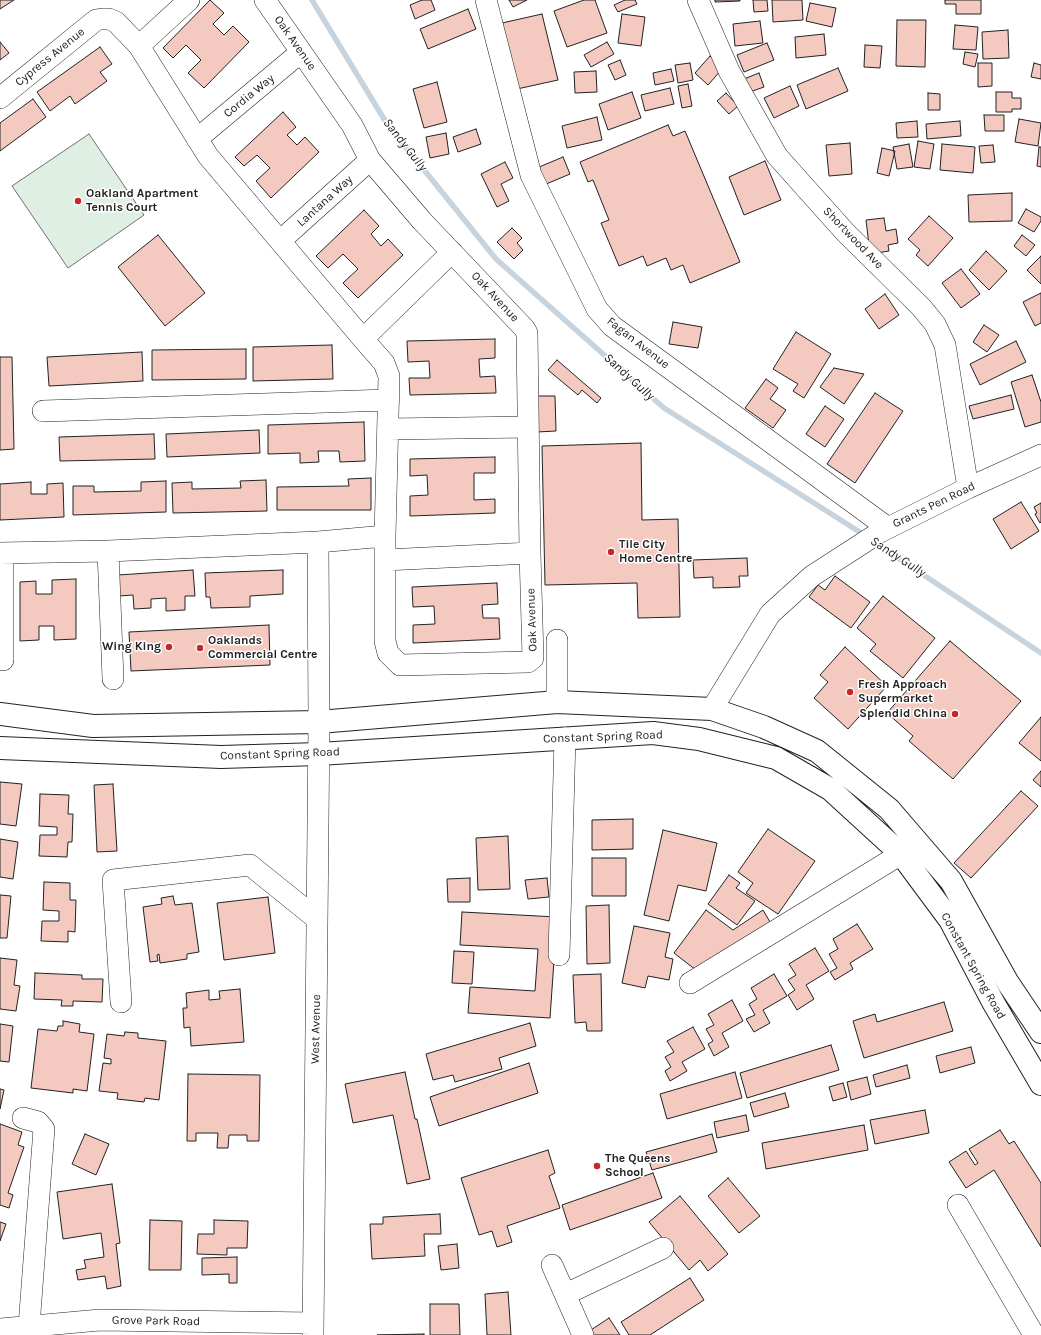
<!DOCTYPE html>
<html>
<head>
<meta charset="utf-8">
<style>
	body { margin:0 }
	canvas { display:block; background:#fff }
</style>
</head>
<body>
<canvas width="1041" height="1335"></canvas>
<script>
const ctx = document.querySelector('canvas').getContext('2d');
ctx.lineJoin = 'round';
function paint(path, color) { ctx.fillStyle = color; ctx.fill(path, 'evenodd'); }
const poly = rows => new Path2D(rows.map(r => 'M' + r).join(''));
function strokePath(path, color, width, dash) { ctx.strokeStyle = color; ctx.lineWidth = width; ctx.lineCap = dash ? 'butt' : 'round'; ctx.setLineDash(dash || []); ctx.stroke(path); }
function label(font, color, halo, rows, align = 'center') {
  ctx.font = font + ' Karla,sans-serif'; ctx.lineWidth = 3; ctx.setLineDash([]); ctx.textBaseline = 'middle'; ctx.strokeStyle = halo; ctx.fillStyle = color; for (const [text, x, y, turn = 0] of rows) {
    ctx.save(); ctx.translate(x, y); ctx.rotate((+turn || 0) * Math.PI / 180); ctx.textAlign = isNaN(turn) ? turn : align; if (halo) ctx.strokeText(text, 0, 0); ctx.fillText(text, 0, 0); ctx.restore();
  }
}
const green = poly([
	[89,134,144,215,68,268,12,186,89,134]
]);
paint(green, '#e0efe3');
strokePath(green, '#6f6f6f', 1);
strokePath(poly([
	[312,0,387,124,496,259,664,408,866,536],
	[874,542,1041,653]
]), '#c7d3dd', 5.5);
const building = poly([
	[0,0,14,0,0,9,0,0],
	[210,0,224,13,213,24,224,35,233,26,249,42,204,88,188,73,201,60,186,45,173,58,163,48,210,0],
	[422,0,431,0,435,10,415,19,410,5,422,0],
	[509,0,527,0,513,7,509,0],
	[584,0,595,0,607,33,567,47,554,11,584,0],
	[625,0,635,0,637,4,618,12,614,5,625,0],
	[715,0,740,0,740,1,715,2,715,0],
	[753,0,767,0,768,11,754,12,753,0],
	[772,0,802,0,803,20,773,22,772,0],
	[945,0,981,0,981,14,956,14,956,4,945,4,945,0],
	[810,3,836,8,832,27,806,21,810,3],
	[468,9,476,29,428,49,420,29,468,9],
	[542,14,558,80,517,89,502,23,542,14],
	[622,14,645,17,641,46,618,43,622,14],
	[897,20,926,20,925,67,896,66,897,20],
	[760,21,763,43,735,46,733,24,760,21],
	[955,25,978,27,976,50,953,49,955,25],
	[1008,30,1009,58,983,59,982,32,1008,30],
	[824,34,826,55,796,58,795,37,824,34],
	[0,42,9,53,0,60,0,42],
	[607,42,614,54,591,67,584,55,607,42],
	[767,43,774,60,744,72,737,55,767,43],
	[865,45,882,46,880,68,864,67,865,45],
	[100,47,112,64,100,72,107,81,75,104,70,96,50,111,37,92,100,47],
	[965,52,978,54,975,67,963,64,965,52],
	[710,56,723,68,708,85,695,73,710,56],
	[620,60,626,75,615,80,608,65,620,60],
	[690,63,693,80,678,83,675,65,690,63],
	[978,63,992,63,992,86,978,87,978,63],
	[1034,63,1041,65,1041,79,1031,77,1034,63],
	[838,68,848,91,806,109,797,85,838,68],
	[671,69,674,81,655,85,653,73,671,69],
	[596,71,597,92,575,93,574,72,596,71],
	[759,73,764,87,744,94,739,81,759,73],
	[437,82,447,122,424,128,413,89,437,82],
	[688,84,692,106,682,108,678,86,688,84],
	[790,86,799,106,774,118,764,98,790,86],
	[670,88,674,104,645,111,641,95,670,88],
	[632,92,641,118,608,130,599,104,632,92],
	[996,92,1012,92,1012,98,1021,98,1021,109,1012,109,1012,112,996,112,996,92],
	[726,93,738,106,729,114,717,101,726,93],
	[928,93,940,94,940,110,928,110,928,93],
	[33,99,46,117,0,151,0,123,33,99],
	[283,112,296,127,287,135,297,145,305,137,319,152,271,198,256,181,270,168,257,155,244,166,235,157,283,112],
	[984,115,1004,115,1004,131,985,131,984,115],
	[597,117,602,140,567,148,562,126,597,117],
	[1019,119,1041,123,1038,146,1015,142,1019,119],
	[917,121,918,137,897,138,896,123,917,121],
	[960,121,961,136,927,139,926,124,960,121],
	[668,125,673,136,685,131,740,262,690,283,683,265,671,270,666,258,647,266,643,256,619,266,601,223,609,220,593,180,588,182,580,162,668,125],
	[476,129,481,144,458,152,453,137,476,129],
	[446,133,449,154,430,158,426,137,446,133],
	[918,141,934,144,930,169,914,167,918,141],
	[850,143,852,174,829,176,826,145,850,143],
	[909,144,913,167,897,169,893,147,909,144],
	[942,144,975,147,973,173,940,170,942,144],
	[993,145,995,162,981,163,979,146,993,145],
	[1039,147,1041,147,1041,167,1037,166,1039,147],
	[882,148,895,151,889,176,877,173,882,148],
	[563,157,570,174,539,187,532,170,563,157],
	[765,161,781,200,744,215,729,177,765,161],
	[505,162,513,178,501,184,509,201,497,207,481,174,505,162],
	[1012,193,1012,221,969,222,968,195,1012,193],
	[1026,209,1041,217,1041,221,1034,232,1018,223,1026,209],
	[364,210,379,226,371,234,381,246,388,239,403,255,358,298,343,283,358,269,343,254,328,268,316,256,364,210],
	[929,216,953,238,928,266,916,255,920,250,908,239,929,216],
	[884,218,886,231,896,229,898,243,888,245,889,251,870,254,866,220,884,218],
	[512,228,522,238,517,243,523,250,514,259,497,242,512,228],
	[158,235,205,293,165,326,118,267,158,235],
	[1022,235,1035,245,1026,256,1014,246,1022,235],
	[986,251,1007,271,989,290,969,270,986,251],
	[1041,256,1041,284,1027,270,1041,256],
	[961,269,980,294,961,308,942,283,961,269],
	[1041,293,1041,323,1035,326,1023,302,1041,293],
	[885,294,899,315,879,329,865,309,885,294],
	[673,322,702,327,698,348,669,344,673,322],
	[984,325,999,335,987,352,973,342,984,325],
	[796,332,831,354,804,398,793,391,798,384,773,369,796,332],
	[495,339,495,358,479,359,480,377,495,376,496,393,410,395,409,378,430,378,429,361,408,362,407,341,495,339],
	[1016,341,1026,362,980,385,970,364,1016,341],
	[332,345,333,379,253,381,253,347,332,345],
	[246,349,246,379,152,380,152,350,246,349],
	[142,352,143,381,49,386,47,357,142,352],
	[0,357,12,357,14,449,0,450,0,357],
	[557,360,601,398,597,403,582,390,578,395,548,370,557,360],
	[834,368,864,374,844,404,820,387,834,368],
	[1032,375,1041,402,1041,422,1025,427,1011,382,1032,375],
	[766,379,778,388,770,399,786,410,773,428,745,408,766,379],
	[875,393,903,411,855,483,827,464,875,393],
	[1011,395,1014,409,973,419,969,406,1011,395],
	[536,396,555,396,556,431,537,432,536,396],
	[825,406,844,419,825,447,806,434,825,406],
	[364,422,365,461,340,462,339,451,318,451,319,462,300,463,300,453,268,454,268,425,364,422],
	[259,430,260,453,167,457,166,434,259,430],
	[154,434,155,459,60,461,59,437,154,434],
	[641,443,642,520,678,519,680,617,638,618,637,583,545,585,542,446,641,443],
	[495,457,495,473,474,473,474,500,495,499,495,513,410,516,410,496,428,495,427,475,410,476,410,459,495,457],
	[371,478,371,510,277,510,277,487,349,486,348,479,371,478],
	[266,480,267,511,173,513,172,483,192,482,192,489,241,488,240,481,266,480],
	[166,481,166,512,73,515,73,486,94,486,94,492,141,491,141,482,166,481],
	[31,482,31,494,47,494,47,484,63,483,64,517,0,520,0,484,31,482],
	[1021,502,1039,531,1011,549,993,519,1021,502],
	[1041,503,1041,522,1040,523,1035,514,1037,513,1034,507,1041,503],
	[747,558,748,576,739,576,740,587,713,588,713,577,694,578,693,560,747,558],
	[193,570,195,596,185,596,185,610,166,611,166,598,151,599,151,608,134,609,133,595,119,596,118,575,193,570],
	[283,570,283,594,250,596,250,607,211,608,210,597,206,597,205,573,283,570],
	[835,576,870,602,851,628,809,597,818,585,825,590,835,576],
	[76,579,76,639,54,640,54,626,39,626,39,640,20,641,20,582,36,581,36,594,52,594,52,580,76,579],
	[497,583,498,604,482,605,483,618,499,618,500,639,413,643,413,625,435,624,434,606,413,607,412,587,497,583],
	[883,596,935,638,903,678,870,651,876,644,857,628,883,596],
	[269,625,270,665,131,671,129,632,269,625],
	[950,641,1021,701,953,779,909,741,913,736,887,713,950,641],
	[845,647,887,686,848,729,814,698,828,682,820,675,845,647],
	[1041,717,1041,761,1019,743,1041,717],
	[1041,771,1041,787,1033,780,1041,771],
	[0,782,22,784,16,826,0,824,0,782],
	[113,784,117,851,97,852,94,785,113,784],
	[1021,791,1038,806,971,878,954,863,1021,791],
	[40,794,69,795,68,814,73,814,72,842,68,842,67,857,39,856,40,835,57,835,57,827,39,826,40,794],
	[633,819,633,849,592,850,592,820,633,819],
	[768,829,815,861,778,914,746,893,753,883,738,872,768,829],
	[663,830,717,843,706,891,678,885,669,921,644,915,663,830],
	[508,836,510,889,478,890,476,838,508,836],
	[0,839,18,842,13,879,0,877,0,839],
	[592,858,626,858,626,896,592,896,592,858],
	[729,875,740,883,736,888,755,901,737,925,708,904,729,875],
	[470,878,470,902,448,902,447,879,470,878],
	[547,878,549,897,528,899,525,880,547,878],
	[44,882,70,883,70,900,76,900,75,932,68,931,68,942,41,941,42,921,59,921,59,911,43,910,44,882],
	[0,895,11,896,7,938,0,938,0,895],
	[173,896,175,905,192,903,199,952,187,954,187,959,160,963,159,954,157,955,158,961,150,962,143,907,162,904,161,898,173,896],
	[268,897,275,953,224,960,217,903,268,897],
	[609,905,610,963,587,964,586,906,609,905],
	[706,910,733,930,763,910,773,927,701,974,674,953,706,910],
	[462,912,557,917,550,1018,468,1013,470,987,535,991,538,949,460,945,462,912],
	[857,924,873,949,850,963,853,969,835,980,830,972,837,968,829,954,838,949,833,939,857,924],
	[634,926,670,933,665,957,673,959,669,980,648,976,645,988,622,983,634,926],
	[815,948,829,971,806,985,814,999,797,1010,788,995,795,990,788,980,796,975,789,964,815,948],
	[454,951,474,952,472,984,452,983,454,951],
	[0,958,17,960,14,985,20,986,16,1011,0,1009,0,958],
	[35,973,82,975,82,979,103,979,102,1002,73,1001,73,1006,61,1006,62,1000,34,999,35,973],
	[601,974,602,1031,587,1031,586,1022,575,1023,573,975,601,974],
	[774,974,787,996,763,1010,770,1023,754,1032,746,1019,755,1015,749,1004,757,999,751,988,774,974],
	[240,989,244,1042,191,1046,190,1027,184,1028,183,1008,187,1008,186,993,209,990,209,1000,220,999,219,991,240,989],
	[732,1000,743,1021,722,1033,729,1047,714,1056,708,1044,713,1041,706,1029,714,1025,708,1014,732,1000],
	[944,1002,953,1031,864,1058,853,1021,875,1014,877,1022,944,1002],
	[63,1021,80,1024,79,1032,94,1034,87,1091,73,1089,73,1093,31,1088,38,1029,57,1031,58,1026,63,1026,63,1021],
	[530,1023,536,1046,499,1058,502,1069,455,1082,453,1075,433,1080,426,1054,530,1023],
	[0,1024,13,1026,9,1062,0,1061,0,1024],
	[693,1027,705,1049,682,1062,687,1071,670,1081,665,1071,671,1067,665,1057,674,1052,667,1041,693,1027],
	[125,1032,138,1033,138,1038,166,1041,159,1100,145,1098,144,1102,117,1099,118,1093,99,1091,103,1063,111,1064,111,1059,104,1058,107,1034,124,1036,125,1032],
	[831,1045,839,1070,747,1098,740,1073,831,1045],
	[971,1047,975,1063,940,1073,936,1056,971,1047],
	[529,1063,538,1093,439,1126,430,1097,529,1063],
	[907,1065,910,1078,876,1087,873,1075,907,1065],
	[405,1072,415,1119,417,1119,430,1179,407,1184,393,1115,353,1123,345,1084,405,1072],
	[735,1072,742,1098,667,1119,660,1094,735,1072],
	[188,1074,260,1075,259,1141,247,1141,247,1135,229,1135,228,1148,217,1148,218,1133,196,1133,196,1141,187,1141,188,1074],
	[867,1077,871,1094,851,1100,847,1082,867,1077],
	[843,1083,847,1097,833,1101,829,1087,843,1083],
	[0,1089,4,1090,0,1109,0,1089],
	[785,1093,789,1107,754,1117,750,1103,785,1093],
	[925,1110,929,1133,875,1144,870,1120,925,1110],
	[746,1115,749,1131,717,1138,714,1122,746,1115],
	[0,1124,22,1132,18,1145,24,1147,8,1193,13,1195,9,1208,0,1205,0,1124],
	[864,1125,868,1150,766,1169,762,1143,864,1125],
	[1000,1130,1009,1144,1014,1141,1041,1183,1041,1247,994,1170,966,1188,949,1162,966,1151,975,1165,978,1163,969,1149,1000,1130],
	[85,1134,109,1144,96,1175,72,1164,85,1134],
	[712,1134,717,1152,652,1170,646,1152,712,1134],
	[548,1150,555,1173,549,1176,560,1208,507,1226,512,1242,497,1247,492,1231,479,1235,461,1178,548,1150],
	[653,1173,662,1198,570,1230,562,1205,653,1173],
	[728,1178,760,1216,739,1233,708,1196,728,1178],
	[112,1184,120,1243,116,1244,121,1286,107,1289,105,1276,78,1280,76,1270,86,1268,84,1260,104,1257,101,1233,63,1239,57,1192,112,1184],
	[680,1196,728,1254,708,1271,700,1260,689,1270,649,1222,680,1196],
	[440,1214,441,1234,424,1234,425,1256,372,1259,370,1224,383,1224,383,1217,440,1214],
	[150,1220,182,1221,181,1270,149,1270,150,1220],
	[214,1220,248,1221,247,1248,227,1248,227,1255,197,1254,198,1234,214,1234,214,1220],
	[0,1222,6,1224,0,1241,0,1222],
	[457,1244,459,1268,441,1270,438,1246,457,1244],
	[237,1257,237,1283,229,1283,229,1274,202,1275,202,1258,237,1257],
	[690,1278,704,1300,650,1335,629,1335,621,1322,690,1278],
	[508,1292,511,1335,487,1335,485,1294,508,1292],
	[430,1304,459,1304,460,1335,430,1335,430,1304],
	[609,1318,620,1335,594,1335,591,1330,609,1318],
	[424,1334,424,1335,377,1335,424,1334]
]);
paint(building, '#f3c9c0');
strokePath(building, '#222', 1);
const minor = poly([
	[486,0,531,175,597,309,612,326,888,528],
	[698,0,729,71,777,156,845,232,921,307,935,324,945,345,968,488],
	[139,46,189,0],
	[0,98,96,20,102,19,109,19,116,22,139,46,208,156,363,339,384,363,389,376,385,536,385,641,388,653,400,665,528,662,533,658,530,553,527,333,524,328,422,221,370,160,352,125,265,0],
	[197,139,301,52],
	[280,241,370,160],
	[363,339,452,252],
	[43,411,389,400],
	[388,429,528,427],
	[108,551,113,679],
	[0,553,108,551,318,542,385,536],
	[3,553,3,660],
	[385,560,530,553],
	[557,640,557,702],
	[712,709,770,614,812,576,880,532,968,488,1041,455],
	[559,955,565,738],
	[690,983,901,854],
	[121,1002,113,880,250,865,317,919],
	[23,1118,38,1122,44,1129,29,1326],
	[958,1205,1034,1335],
	[552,1265,583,1335],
	[566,1294,663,1248],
	[0,1329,100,1320,313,1323],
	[313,1335,319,722,318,542]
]);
const major = poly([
	[0,714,93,726,319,722,557,702,712,709,764,727,817,751,889,809,951,881,1008,983,1041,1032],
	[0,748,221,757,319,754,653,733,699,739,776,758,830,789,901,854,950,920,993,1002,1041,1084]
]);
strokePath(minor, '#222', 22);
strokePath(major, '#222', 24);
strokePath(minor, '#fff', 21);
strokePath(major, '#fff', 22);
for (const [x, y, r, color] of [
	[78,201,4,"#c62828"],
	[611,552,4,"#c62828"],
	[169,647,4,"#c62828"],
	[200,648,4,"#c62828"],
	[850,692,4,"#c62828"],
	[955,714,4,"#c62828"],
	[597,1166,4,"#c62828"]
]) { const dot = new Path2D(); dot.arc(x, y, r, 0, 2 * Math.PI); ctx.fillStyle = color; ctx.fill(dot); strokePath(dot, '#fff', 1.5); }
label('12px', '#222', '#fff', [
	["Oak Avenue",295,43,55],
	["Cypress Avenue",50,57,-39],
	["Cordia Way",249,96,-39],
	["Lantana Way",325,201,-42],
	["Shortwood Ave",853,238,46],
	["Oak Avenue",495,297,47],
	["Fagan Avenue",638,343,38],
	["Grants Pen Road",934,505,-26],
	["Oak Avenue",532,620,-92],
	["Constant Spring Road",603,737,-2],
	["Constant Spring Road",280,754,-2],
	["Constant Spring Road",973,966,61],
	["West Avenue",316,1029,-89],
	["Grove Park Road",156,1321,1]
]);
label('bold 12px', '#222', '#fff', [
	["Oakland Apartment",86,194],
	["Tennis Court",86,208],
	["Tile City",619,545],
	["Home Centre",619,559],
	["Oaklands",208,641],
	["Commercial Centre",208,655],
	["Wing King",161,647,"right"],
	["Fresh Approach",858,685],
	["Supermarket",858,699],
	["Splendid China",947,714,"right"],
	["The Queens",605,1159],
	["School",605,1173]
], 'left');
label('italic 13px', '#222', '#fff', [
	["Sandy Gully",405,145,52],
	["Sandy Gully",629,377,42],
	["Sandy Gully",898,557,33]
]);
</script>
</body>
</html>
